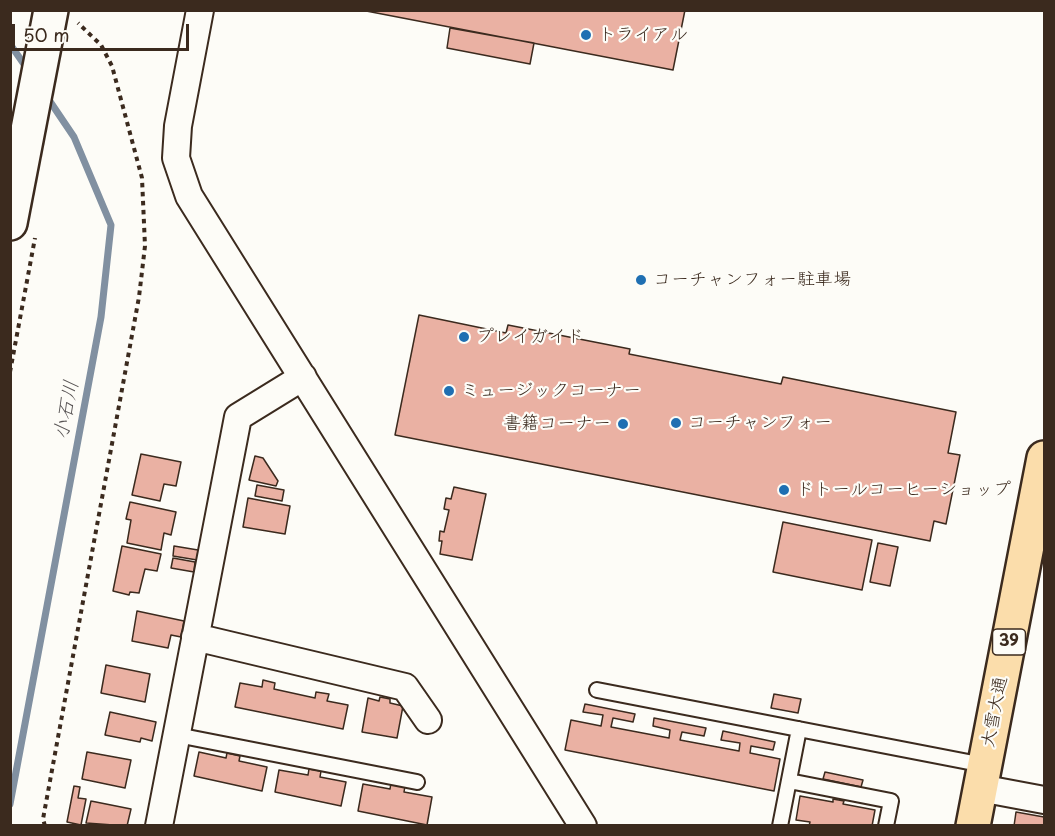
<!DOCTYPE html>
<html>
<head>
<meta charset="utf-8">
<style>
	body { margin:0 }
	#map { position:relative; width:1055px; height:836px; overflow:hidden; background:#fdfcf7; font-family:"Playpen Sans",sans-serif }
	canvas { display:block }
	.frame { position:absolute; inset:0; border:12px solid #3b2a1e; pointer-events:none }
	.scale { position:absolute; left:12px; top:24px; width:177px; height:27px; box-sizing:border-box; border:3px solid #3b2a1e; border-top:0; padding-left:8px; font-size:18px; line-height:21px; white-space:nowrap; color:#3b2a1e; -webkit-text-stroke:4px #fdfcf7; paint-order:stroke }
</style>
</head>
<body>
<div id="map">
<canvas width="1055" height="836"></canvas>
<div class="frame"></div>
<div class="scale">50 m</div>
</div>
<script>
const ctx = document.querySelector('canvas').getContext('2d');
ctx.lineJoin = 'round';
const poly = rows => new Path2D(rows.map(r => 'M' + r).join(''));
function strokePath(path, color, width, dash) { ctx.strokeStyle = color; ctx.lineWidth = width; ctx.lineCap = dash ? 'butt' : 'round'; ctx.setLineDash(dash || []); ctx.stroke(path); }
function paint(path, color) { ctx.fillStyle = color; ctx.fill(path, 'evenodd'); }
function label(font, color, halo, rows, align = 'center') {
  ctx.font = font + ' "Playpen Sans","Klee One",sans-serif'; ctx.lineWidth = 4.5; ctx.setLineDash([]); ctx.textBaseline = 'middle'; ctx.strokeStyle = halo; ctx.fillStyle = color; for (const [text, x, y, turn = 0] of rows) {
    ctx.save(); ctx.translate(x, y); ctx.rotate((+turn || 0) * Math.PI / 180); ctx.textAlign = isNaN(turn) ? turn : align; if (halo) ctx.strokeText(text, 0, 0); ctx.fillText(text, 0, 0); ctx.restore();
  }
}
strokePath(poly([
	[10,44,28,70],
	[10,804,101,317,111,225,74,137,45,94]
]), '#8190a1', 7);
const building = poly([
	[361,10,685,10,673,70,361,10],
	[450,28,534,43,530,64,447,48,450,28],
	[419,315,506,333,508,325,630,349,629,354,781,384,783,377,956,412,948,453,960,455,946,524,934,521,930,541,395,435,419,315],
	[141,454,181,462,176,486,164,484,160,501,132,495,141,454],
	[255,456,263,458,278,481,276,486,249,480,255,456],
	[257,485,284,490,282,501,255,496,257,485],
	[454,487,486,494,472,560,440,554,442,541,439,541,440,531,444,532,449,510,444,509,446,498,451,499,454,487],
	[248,498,290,506,285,534,243,527,248,498],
	[130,502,176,512,171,535,164,533,161,550,127,543,131,520,126,519,130,502],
	[783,522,872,540,862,590,773,572,783,522],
	[878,543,898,547,890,586,870,582,878,543],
	[122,546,161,554,157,571,145,569,139,593,130,592,129,595,113,591,122,546],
	[174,546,198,550,197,560,173,556,174,546],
	[173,558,195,562,194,572,171,568,173,558],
	[137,611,184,621,181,637,171,635,168,648,132,641,137,611],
	[106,665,150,674,145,702,101,693,106,665],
	[263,680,275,683,274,689,315,698,316,692,329,694,327,701,348,705,343,729,235,707,240,683,262,687,263,680],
	[774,694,801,699,798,713,771,708,774,694],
	[380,697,390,699,390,703,403,706,397,738,362,732,368,698,379,701,380,697],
	[585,704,635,714,633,722,613,718,611,727,669,738,670,730,653,726,654,718,706,728,704,736,682,732,680,740,739,751,740,743,721,740,723,731,775,742,773,750,751,746,750,753,780,759,774,791,565,750,571,720,601,726,603,715,583,712,585,704],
	[110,712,156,722,152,741,141,738,140,742,105,735,110,712],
	[87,752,131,760,125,788,82,779,87,752],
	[199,752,226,758,227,753,240,756,239,761,267,767,262,791,194,776,199,752],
	[309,769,321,771,320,777,346,782,341,806,275,792,279,770,308,775,309,769],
	[825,772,863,780,861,787,823,779,825,772],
	[391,783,405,786,404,792,432,797,427,825,358,811,363,784,390,789,391,783],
	[74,786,80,787,78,798,86,799,81,825,67,822,74,786],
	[800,796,833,802,833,799,844,801,843,804,875,810,872,826,809,826,810,822,796,820,800,796],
	[91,801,131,809,127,826,86,823,91,801],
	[1016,812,1044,817,1044,826,1014,826,1016,812]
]);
paint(building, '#eab1a3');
strokePath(building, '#3b2a1e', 1.5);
const lane = poly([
	[597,690,984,765],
	[177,735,417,782],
	[789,781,891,801,886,826],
	[780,826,799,729]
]);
const street = poly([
	[200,10,178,126,176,158,189,196,583,826],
	[195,637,405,687,428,720],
	[980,788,1044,800],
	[159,826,238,417,303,377]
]);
const secondary = poly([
	[10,223,51,10]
]);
const highway = poly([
	[973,826,1044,458]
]);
strokePath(lane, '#3b2a1e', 18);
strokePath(street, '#3b2a1e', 30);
strokePath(secondary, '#3b2a1e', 38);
strokePath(highway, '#3b2a1e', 38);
strokePath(poly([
	[10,372,35,238],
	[45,826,43,819,139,297,145,246,142,178,112,66,101,45,78,23]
]), '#3b2a1e', 4, [4.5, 4.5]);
strokePath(lane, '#fdfcf7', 14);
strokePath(street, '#fdfcf7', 26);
strokePath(secondary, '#fdfcf7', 33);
strokePath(highway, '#fbddab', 33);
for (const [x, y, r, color] of [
	[586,35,6,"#1f6fb2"],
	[641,280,6,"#1f6fb2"],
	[464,337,6,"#1f6fb2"],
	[449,391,6,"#1f6fb2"],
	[676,423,6,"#1f6fb2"],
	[623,424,6,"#1f6fb2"],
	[784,490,6,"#1f6fb2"]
]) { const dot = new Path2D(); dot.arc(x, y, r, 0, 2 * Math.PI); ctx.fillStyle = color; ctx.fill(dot); strokePath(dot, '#fdfcf7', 2); }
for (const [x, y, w] of [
	[1009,642,33]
]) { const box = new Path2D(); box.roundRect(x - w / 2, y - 13, w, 26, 4.5); ctx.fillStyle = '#fdfcf7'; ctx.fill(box); strokePath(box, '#3b2a1e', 1.5); }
label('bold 16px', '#3b2a1e', null, [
	["39",1009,642]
]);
label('18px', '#3b2a1e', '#fdfcf7', [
	["トライアル",598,35],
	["コーチャンフォー駐車場",653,280],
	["プレイガイド",476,337],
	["ミュージックコーナー",461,391],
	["コーチャンフォー",688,423],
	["書籍コーナー",611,424,"right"],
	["ドトールコーヒーショップ",796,490]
], 'left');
label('18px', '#3b2a1e', '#fdfcf7', [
	["大雪大通",995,712,-79]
]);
label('italic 20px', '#585454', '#fdfcf7', [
	["小石川",67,410,-79]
]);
</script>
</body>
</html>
